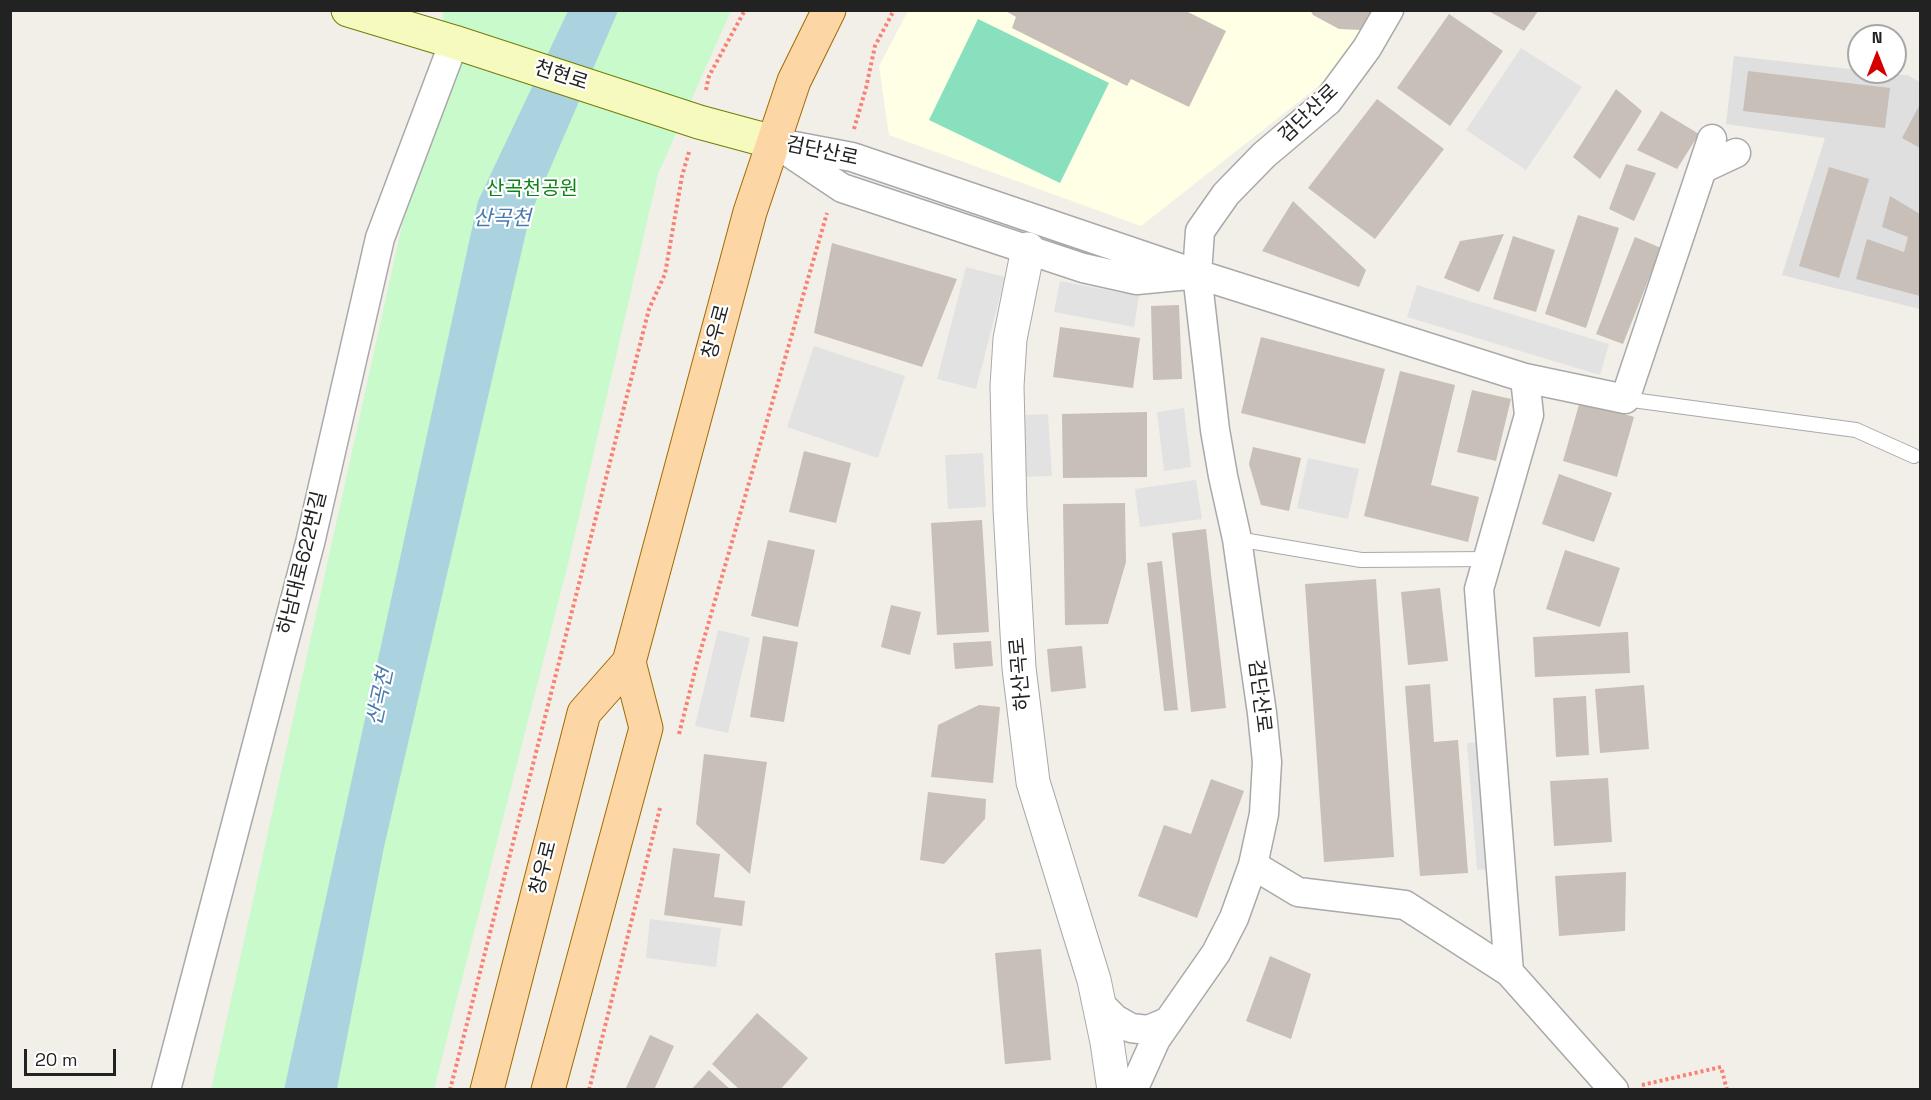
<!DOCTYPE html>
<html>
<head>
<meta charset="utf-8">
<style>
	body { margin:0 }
	#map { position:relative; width:1931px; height:1100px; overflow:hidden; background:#f2efe9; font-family:"Space Grotesk",sans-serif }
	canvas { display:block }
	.frame { position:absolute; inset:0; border:12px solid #222; pointer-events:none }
	.north { position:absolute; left:1847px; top:24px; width:60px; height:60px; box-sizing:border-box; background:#fff; border:2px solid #a7a7a7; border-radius:50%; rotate:0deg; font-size:16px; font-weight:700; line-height:24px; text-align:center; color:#222 }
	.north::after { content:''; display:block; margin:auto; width:21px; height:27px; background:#d40000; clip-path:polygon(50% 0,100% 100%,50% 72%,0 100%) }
	.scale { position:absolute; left:24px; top:1049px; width:92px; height:27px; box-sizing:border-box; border:3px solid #222; border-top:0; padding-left:8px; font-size:18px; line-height:21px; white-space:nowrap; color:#222; -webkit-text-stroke:4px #fff; paint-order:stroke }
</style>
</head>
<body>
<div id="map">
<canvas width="1931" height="1100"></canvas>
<div class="frame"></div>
<div class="north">N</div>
<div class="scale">20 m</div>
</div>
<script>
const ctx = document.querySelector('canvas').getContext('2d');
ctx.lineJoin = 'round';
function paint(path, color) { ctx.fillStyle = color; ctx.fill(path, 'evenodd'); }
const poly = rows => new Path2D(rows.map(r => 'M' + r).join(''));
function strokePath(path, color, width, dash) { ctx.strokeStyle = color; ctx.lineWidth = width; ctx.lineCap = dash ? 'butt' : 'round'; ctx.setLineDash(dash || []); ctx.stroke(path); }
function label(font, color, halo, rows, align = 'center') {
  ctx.font = font + ' "Space Grotesk","Noto Sans KR",sans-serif'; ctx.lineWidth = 4.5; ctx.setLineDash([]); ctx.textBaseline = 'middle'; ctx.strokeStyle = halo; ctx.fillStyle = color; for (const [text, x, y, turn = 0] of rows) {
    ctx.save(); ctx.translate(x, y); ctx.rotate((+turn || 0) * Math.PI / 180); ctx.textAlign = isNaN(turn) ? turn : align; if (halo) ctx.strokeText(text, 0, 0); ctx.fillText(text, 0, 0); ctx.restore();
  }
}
paint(poly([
	[1734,56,1859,70,1859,72,1907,75,1920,82,1920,309,1782,275,1825,138,1726,124]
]), '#e0dfdf');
paint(poly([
	[908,11,1379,11,1367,48,1141,226,889,135,879,66]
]), '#ffffe5');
paint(poly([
	[443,11,731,11,658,174,569,560,434,1089,211,1090,419,148,444,90]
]), '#c8facc');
paint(poly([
	[978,19,1109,83,1060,183,929,120]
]), '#88e0be');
paint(poly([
	[1521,48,1582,87,1526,170,1466,130],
	[966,267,1005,277,976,389,937,379],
	[1060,281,1139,296,1134,327,1054,312],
	[1417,285,1609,344,1600,375,1407,317],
	[814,346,905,376,878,458,787,427],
	[1184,408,1191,467,1164,471,1157,412],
	[1048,414,1052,476,1023,477,1020,415],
	[983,453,986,507,948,509,945,455],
	[1308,458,1359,469,1348,519,1297,508],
	[1196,480,1202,519,1140,527,1135,489],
	[718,630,750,638,728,733,695,726],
	[1481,742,1490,869,1477,870,1467,743],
	[650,919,721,928,716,967,646,958]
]), '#e2e2e2');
paint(poly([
	[568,11,618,11,530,215,384,847,337,1089,284,1090,478,201]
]), '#aad3df');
paint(poly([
	[1004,10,1184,10,1226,31,1189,107,1131,79,1127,86,1012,28,1016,17],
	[1310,10,1376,10,1361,30,1339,29,1313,15],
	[1487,10,1539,10,1524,31],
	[1449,14,1503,51,1450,126,1397,88],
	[1748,71,1890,88,1885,128,1743,111],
	[1616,89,1642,111,1600,179,1573,157],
	[1377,99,1444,149,1375,239,1308,188],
	[1920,104,1920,148,1902,138],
	[1661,111,1699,134,1677,169,1637,150],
	[1626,164,1656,173,1634,221,1609,209],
	[1829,167,1869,179,1839,278,1799,266],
	[1890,196,1920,214,1920,296,1856,279,1867,239,1904,252,1908,237,1882,227],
	[1293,201,1366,270,1359,287,1262,251],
	[1578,215,1619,228,1586,328,1545,314],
	[1504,234,1479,292,1444,278,1460,241],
	[1513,236,1555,250,1536,312,1493,299],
	[1635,237,1661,248,1623,344,1596,334],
	[832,243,957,279,922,367,814,333],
	[1179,305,1182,379,1153,380,1151,306],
	[1060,327,1140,338,1133,388,1053,377],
	[1261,337,1385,369,1365,444,1241,413],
	[1400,371,1455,385,1431,485,1479,497,1468,542,1364,516],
	[1472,390,1511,399,1496,461,1457,452],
	[1580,401,1634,417,1617,477,1563,461],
	[1147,412,1147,477,1063,478,1062,414],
	[1253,447,1301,458,1289,511,1261,505,1249,464],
	[804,451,851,463,836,523,789,512],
	[1559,474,1612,493,1594,542,1542,524],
	[1125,503,1126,562,1108,624,1065,625,1063,504],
	[982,520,989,632,937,635,931,523],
	[1206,529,1226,708,1191,712,1172,533],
	[768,540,815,550,798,627,751,616],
	[1565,550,1620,568,1600,627,1546,609],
	[1162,561,1178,710,1164,711,1147,563],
	[1376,579,1394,857,1324,862,1305,584],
	[1440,588,1448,661,1408,665,1401,592],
	[891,605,921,612,910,655,881,647],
	[1628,632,1630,673,1535,677,1533,637],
	[763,636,798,642,784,722,750,717],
	[991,641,993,666,955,669,953,643],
	[1082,646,1086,688,1051,692,1047,649],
	[1430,684,1434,742,1458,740,1468,873,1420,876,1405,686],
	[1644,685,1649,749,1600,753,1595,689],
	[1586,696,1589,755,1556,757,1553,698],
	[979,705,1000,707,993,783,931,777,938,725],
	[704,754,767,762,750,874,696,824],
	[1608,778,1612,842,1554,846,1550,781],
	[1211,779,1244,791,1197,918,1138,896,1164,825,1191,834],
	[928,792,986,799,985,819,944,864,920,860],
	[673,848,720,854,714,897,745,901,742,926,664,915],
	[1626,872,1625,931,1559,936,1555,876],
	[1041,949,1051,1060,1005,1064,995,953],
	[1270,956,1311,974,1291,1039,1246,1021],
	[757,1013,808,1058,780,1090,740,1090,712,1064],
	[650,1035,674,1046,654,1090,625,1090],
	[709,1070,731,1090,691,1090]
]), '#c7bfb8');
const service = poly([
	[1625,399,1856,430,1914,456],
	[1237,539,1361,560,1488,559]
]);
const minor = poly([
	[773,142,852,157,1197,274,1525,378,1625,399,1712,139],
	[784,149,842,188,1083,268,1137,280,1189,275],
	[1704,168,1736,153],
	[1253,865,1298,892,1405,905,1509,972,1614,1090],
	[1509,972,1479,589,1529,415,1525,378],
	[1098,1002,1115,1019,1131,1028,1148,1030,1167,1022],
	[166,1090,310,543,380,238,454,42],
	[1133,1090,1156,1039,1216,953,1234,918,1253,865,1264,814,1267,762,1262,713,1237,539,1223,476,1215,430,1197,274,1200,231,1226,194,1264,155,1328,101,1367,48,1389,10]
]);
const tertiary = poly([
	[1028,249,1010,339,1007,386,1010,509,1019,668,1033,782,1094,980,1107,1042,1114,1090]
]);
const secondary = poly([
	[348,10,454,42,699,122,773,142]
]);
const primary = poly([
	[487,1090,584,713,629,662,750,212,794,81,829,10],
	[548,1090,646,728,629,662]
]);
strokePath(service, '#a9a9a9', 16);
strokePath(minor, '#a9a9a9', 31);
strokePath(tertiary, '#a9a9a9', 35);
strokePath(secondary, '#707d05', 35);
strokePath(primary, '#a06b00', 35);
strokePath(poly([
	[706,90,709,76,745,10],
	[854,129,866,88,875,46,894,10],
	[679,734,697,663,827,213],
	[1642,1085,1721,1067,1727,1090],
	[450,1090,649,309,665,274,682,176,689,152],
	[589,1090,660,808]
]), '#fa8072', 4, [3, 3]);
strokePath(service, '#fff', 14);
strokePath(minor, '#fff', 28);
strokePath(tertiary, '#fff', 33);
strokePath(secondary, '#f7fabf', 33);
strokePath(primary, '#fcd6a4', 33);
label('20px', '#222', '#fff', [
	["천현로",561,76,18],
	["검단산로",1309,114,-44],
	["검단산로",822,152,12],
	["창우로",717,332,-75],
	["하남대로622번길",303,563,-76],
	["하산곡로",1021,674,-95],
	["검단산로",1259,696,83],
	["창우로",544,868,-76]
]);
label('20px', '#0c8416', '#fff', [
	["산곡천공원",532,190]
]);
label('italic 21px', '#4a7aab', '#fff', [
	["산곡천",502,219],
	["산곡천",381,697,-78]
]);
</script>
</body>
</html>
